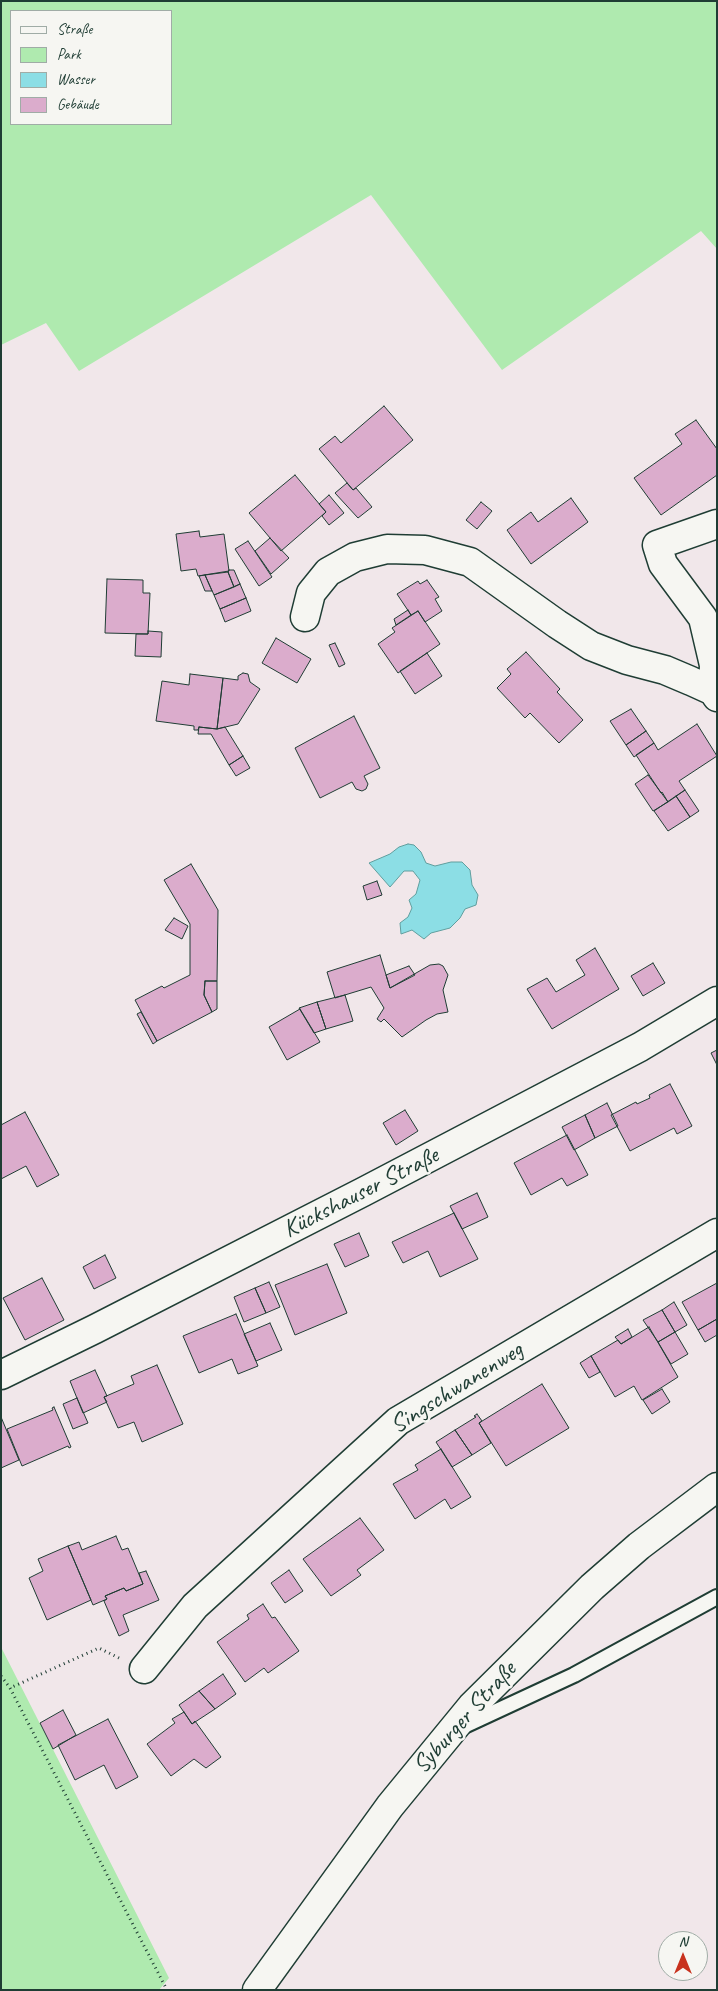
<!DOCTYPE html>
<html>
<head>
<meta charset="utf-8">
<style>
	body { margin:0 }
	#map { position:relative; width:718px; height:1991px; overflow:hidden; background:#f1e7ea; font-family:Caveat,sans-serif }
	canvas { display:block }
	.frame { position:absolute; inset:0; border:2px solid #1f3d34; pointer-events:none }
	.legend { position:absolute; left:10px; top:10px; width:162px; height:115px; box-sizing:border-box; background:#f6f6f2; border:1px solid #a0aca6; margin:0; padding:6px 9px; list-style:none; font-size:15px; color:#1f3d34 }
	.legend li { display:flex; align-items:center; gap:10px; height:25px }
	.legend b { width:25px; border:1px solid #a0aca6 }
	.north { position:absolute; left:658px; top:1931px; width:50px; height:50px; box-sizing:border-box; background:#f6f6f2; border:1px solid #a0aca6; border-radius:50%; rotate:0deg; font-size:14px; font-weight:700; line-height:20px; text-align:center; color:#1f3d34 }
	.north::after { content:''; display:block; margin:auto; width:18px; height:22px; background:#c8321e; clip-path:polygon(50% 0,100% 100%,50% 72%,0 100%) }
</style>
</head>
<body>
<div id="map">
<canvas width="718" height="1991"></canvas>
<div class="frame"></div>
<ul class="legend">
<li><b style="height:6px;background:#f6f6f2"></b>Straße</li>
<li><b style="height:14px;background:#afeaaf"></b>Park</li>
<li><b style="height:14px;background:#8cdee5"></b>Wasser</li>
<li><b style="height:14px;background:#dbaccc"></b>Gebäude</li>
</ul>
<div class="north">N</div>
</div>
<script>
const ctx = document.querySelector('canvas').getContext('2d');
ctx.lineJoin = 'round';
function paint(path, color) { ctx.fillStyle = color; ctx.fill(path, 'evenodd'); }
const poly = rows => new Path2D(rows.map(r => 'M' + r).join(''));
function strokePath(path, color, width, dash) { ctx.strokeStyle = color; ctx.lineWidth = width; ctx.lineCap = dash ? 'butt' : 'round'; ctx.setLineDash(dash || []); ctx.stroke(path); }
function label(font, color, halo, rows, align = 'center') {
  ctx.font = font + ' Caveat,sans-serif'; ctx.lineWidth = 5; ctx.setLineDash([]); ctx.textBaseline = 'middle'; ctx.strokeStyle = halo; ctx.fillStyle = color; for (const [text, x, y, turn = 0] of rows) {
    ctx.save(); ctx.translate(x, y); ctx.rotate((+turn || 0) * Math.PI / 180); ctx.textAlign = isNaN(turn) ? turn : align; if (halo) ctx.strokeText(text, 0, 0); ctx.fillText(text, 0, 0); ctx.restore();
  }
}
paint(poly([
	[1,1,717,1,717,249,701,231,502,370,371,195,79,371,46,323,1,345],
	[11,11,171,11,171,124,11,124],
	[1,1647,169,1978,159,1990,1,1990]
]), '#afeaaf');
const water = poly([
	[408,844,414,845,421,852,426,863,435,866,451,862,462,862,470,870,472,885,478,895,476,905,465,909,460,918,450,928,431,933,424,939,412,930,401,934,400,923,408,917,412,908,409,900,416,894,420,880,413,871,404,871,390,887,369,863,390,854,399,847,408,844]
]);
paint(water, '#8cdee5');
strokePath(water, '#609e9e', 1);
const building = poly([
	[384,406,413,440,353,490,319,449,335,436,341,443,384,406],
	[696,420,717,449,717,475,661,515,634,478,682,444,675,434,696,420],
	[295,475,326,512,281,551,249,513,295,475],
	[347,483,353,490,356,488,372,507,358,518,335,493,347,483],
	[329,495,344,513,329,525,322,516,326,512,319,504,329,495],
	[571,498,588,522,531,564,507,530,531,512,538,522,571,498],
	[481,502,492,511,477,529,466,520,481,502],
	[199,531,200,537,224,534,229,571,198,576,196,569,181,571,176,534,199,531],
	[270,538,289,558,271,574,255,551,270,538],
	[248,541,272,577,259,586,235,549,248,541],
	[229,570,234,570,240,584,234,587,228,572,229,570],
	[228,572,234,587,214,595,205,575,228,572],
	[205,575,212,591,205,591,199,576,205,575],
	[107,579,143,580,143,593,150,593,148,634,105,633,107,579],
	[427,580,439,597,435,599,442,611,425,622,418,611,411,615,397,594,418,581,420,584,427,580],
	[240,584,246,598,220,609,214,595,240,584],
	[246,598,251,611,225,622,220,609,246,598],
	[408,610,411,615,396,625,394,619,408,610],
	[418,611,440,644,398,673,378,644,395,632,392,628,418,611],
	[148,631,162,632,161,657,135,656,136,634,148,634,148,631],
	[276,638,311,659,297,683,262,663,276,638],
	[335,643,345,664,339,667,329,645,335,643],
	[526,652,560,689,557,692,583,720,559,743,530,713,525,718,497,688,511,674,507,669,526,652],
	[427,653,442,676,415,694,400,671,427,653],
	[243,673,248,674,250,682,260,689,238,724,217,729,223,678,238,680,238,676,243,673],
	[190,674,223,678,217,729,199,727,198,730,194,730,194,726,156,721,162,681,189,685,190,674],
	[631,709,646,731,626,745,610,721,631,709],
	[354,716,380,768,364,776,368,784,366,789,362,791,356,789,352,782,320,798,295,748,354,716],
	[697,724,717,756,679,781,685,790,668,802,662,792,661,793,636,755,654,743,658,750,697,724],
	[199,727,217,729,225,727,243,756,229,765,211,734,198,734,199,727],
	[646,731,654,743,634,757,626,745,646,731],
	[243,756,250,768,236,776,229,765,243,756],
	[648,775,668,802,653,811,635,784,648,775],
	[685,790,699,811,690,817,676,796,685,790],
	[676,796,690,817,668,831,654,811,676,796],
	[191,864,218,910,217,981,205,981,204,995,212,1012,157,1041,135,1000,162,986,164,988,190,975,190,924,164,880,191,864],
	[377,881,382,895,367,900,363,886,377,881],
	[174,918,188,926,182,939,165,930,174,918],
	[595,948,619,989,552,1029,527,989,547,978,556,992,585,975,576,960,595,948],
	[380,955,390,988,430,965,439,964,443,966,448,975,443,990,448,1012,437,1014,426,1020,402,1037,384,1019,381,1022,377,1019,384,1008,371,987,335,998,327,972,380,955],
	[653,963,665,983,643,996,631,976,653,963],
	[409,966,415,975,390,988,386,975,409,966],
	[205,981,217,981,217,1009,212,1012,204,995,205,981],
	[345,995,353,1021,326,1029,317,1002,345,995],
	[317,1002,326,1029,314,1033,299,1008,317,1002],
	[300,1009,320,1042,287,1060,269,1027,300,1009],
	[141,1012,157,1041,153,1044,137,1014,141,1012],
	[717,1050,717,1065,711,1053,717,1050],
	[670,1084,692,1126,677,1134,674,1128,630,1151,611,1115,636,1102,637,1104,650,1098,649,1095,670,1084],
	[607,1103,618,1126,595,1138,585,1115,607,1103],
	[405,1110,418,1131,396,1145,383,1123,405,1110],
	[25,1112,59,1175,37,1187,26,1166,1,1179,1,1125,25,1112],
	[585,1115,595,1138,574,1150,562,1127,585,1115],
	[567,1135,588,1175,567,1186,562,1178,531,1195,514,1163,567,1135],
	[477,1193,488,1217,462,1229,450,1206,477,1193],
	[454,1213,478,1259,440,1277,428,1251,403,1263,392,1242,454,1213],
	[359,1233,369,1256,345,1267,334,1244,359,1233],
	[105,1255,116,1278,94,1289,83,1267,105,1255],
	[327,1264,347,1313,295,1335,275,1285,327,1264],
	[42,1278,64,1320,25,1340,3,1298,42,1278],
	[269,1282,280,1307,266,1313,255,1288,269,1282],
	[717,1283,717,1319,698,1330,682,1302,717,1283],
	[255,1288,266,1313,244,1322,234,1297,255,1288],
	[674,1302,687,1325,675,1332,662,1310,674,1302],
	[662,1310,675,1332,658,1342,643,1320,662,1310],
	[236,1314,258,1366,238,1374,232,1359,199,1373,183,1336,236,1314],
	[717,1319,717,1335,705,1342,698,1330,717,1319],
	[270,1323,282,1350,256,1361,244,1334,270,1323],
	[649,1327,678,1377,642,1400,634,1386,615,1397,591,1356,618,1340,621,1344,649,1327],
	[628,1329,632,1337,621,1344,615,1337,628,1329],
	[675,1332,688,1354,671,1364,658,1342,675,1332],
	[591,1356,600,1372,589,1378,580,1363,591,1356],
	[157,1365,183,1424,142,1442,134,1422,118,1428,104,1397,134,1384,131,1376,157,1365],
	[95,1370,107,1396,104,1397,107,1402,83,1413,70,1381,95,1370],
	[542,1384,569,1428,506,1466,479,1423,542,1384],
	[662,1389,670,1402,652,1414,643,1400,662,1389],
	[77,1398,88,1423,73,1429,63,1404,77,1398],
	[54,1407,71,1447,69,1448,68,1446,22,1466,7,1429,53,1410,52,1408,54,1407],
	[477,1414,482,1421,479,1423,491,1443,472,1455,455,1430,476,1417,474,1416,477,1414],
	[1,1417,19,1460,1,1468,1,1417],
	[455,1430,472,1455,452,1467,436,1442,455,1430],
	[441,1449,471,1497,451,1509,445,1499,415,1519,393,1484,418,1470,415,1465,441,1449],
	[360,1518,384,1550,357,1570,361,1575,331,1596,303,1559,360,1518],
	[116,1536,122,1550,128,1548,143,1584,126,1591,124,1588,105,1596,107,1599,93,1605,68,1546,79,1542,82,1550,116,1536],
	[68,1546,91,1600,47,1620,29,1578,43,1571,38,1559,68,1546],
	[289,1570,303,1591,285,1603,271,1583,289,1570],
	[146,1571,159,1600,123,1615,129,1631,119,1636,104,1601,107,1599,105,1596,124,1588,126,1591,143,1584,139,1573,146,1571],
	[263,1604,272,1618,275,1617,299,1651,268,1673,264,1668,245,1682,217,1642,249,1619,247,1615,263,1604],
	[223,1674,236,1694,215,1709,199,1691,223,1674],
	[199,1691,215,1709,192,1724,179,1705,199,1691],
	[63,1710,76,1735,53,1749,40,1723,63,1710],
	[184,1712,192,1724,195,1721,221,1757,206,1768,194,1759,171,1776,147,1744,175,1723,172,1719,184,1712],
	[108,1719,138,1777,116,1789,104,1765,75,1780,58,1745,108,1719]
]);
paint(building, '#dbaccc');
strokePath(building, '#1f3d34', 1);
const lane = poly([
	[462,1727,574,1675,717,1597]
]);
const street = poly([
	[305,617,311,593,328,572,355,557,387,549,425,550,470,562,557,624,591,646,627,660,665,670,691,681,713,691,717,697],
	[713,691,714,665,703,618,663,564,657,545,717,524],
	[1,1375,95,1329,363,1192,640,1047,717,1001],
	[144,1669,195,1606,398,1421,717,1233]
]);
const secondary = poly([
	[257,1990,390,1806,472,1706,592,1587,639,1546,717,1487]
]);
strokePath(lane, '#1f3d34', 18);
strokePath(street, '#1f3d34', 31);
strokePath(secondary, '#1f3d34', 31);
strokePath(poly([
	[119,1658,99,1648,10,1688,167,1990],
	[1,1676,10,1688]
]), '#1f3d34', 3, [1, 4]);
strokePath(lane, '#f6f6f2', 14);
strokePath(street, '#f6f6f2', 28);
strokePath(secondary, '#f6f6f2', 28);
label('25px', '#1f3d34', '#f6f6f2', [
	["Kückshauser Straße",361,1193,-27],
	["Singschwanenweg",457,1388,-32],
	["Syburger Straße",465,1718,-48]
]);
</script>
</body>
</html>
